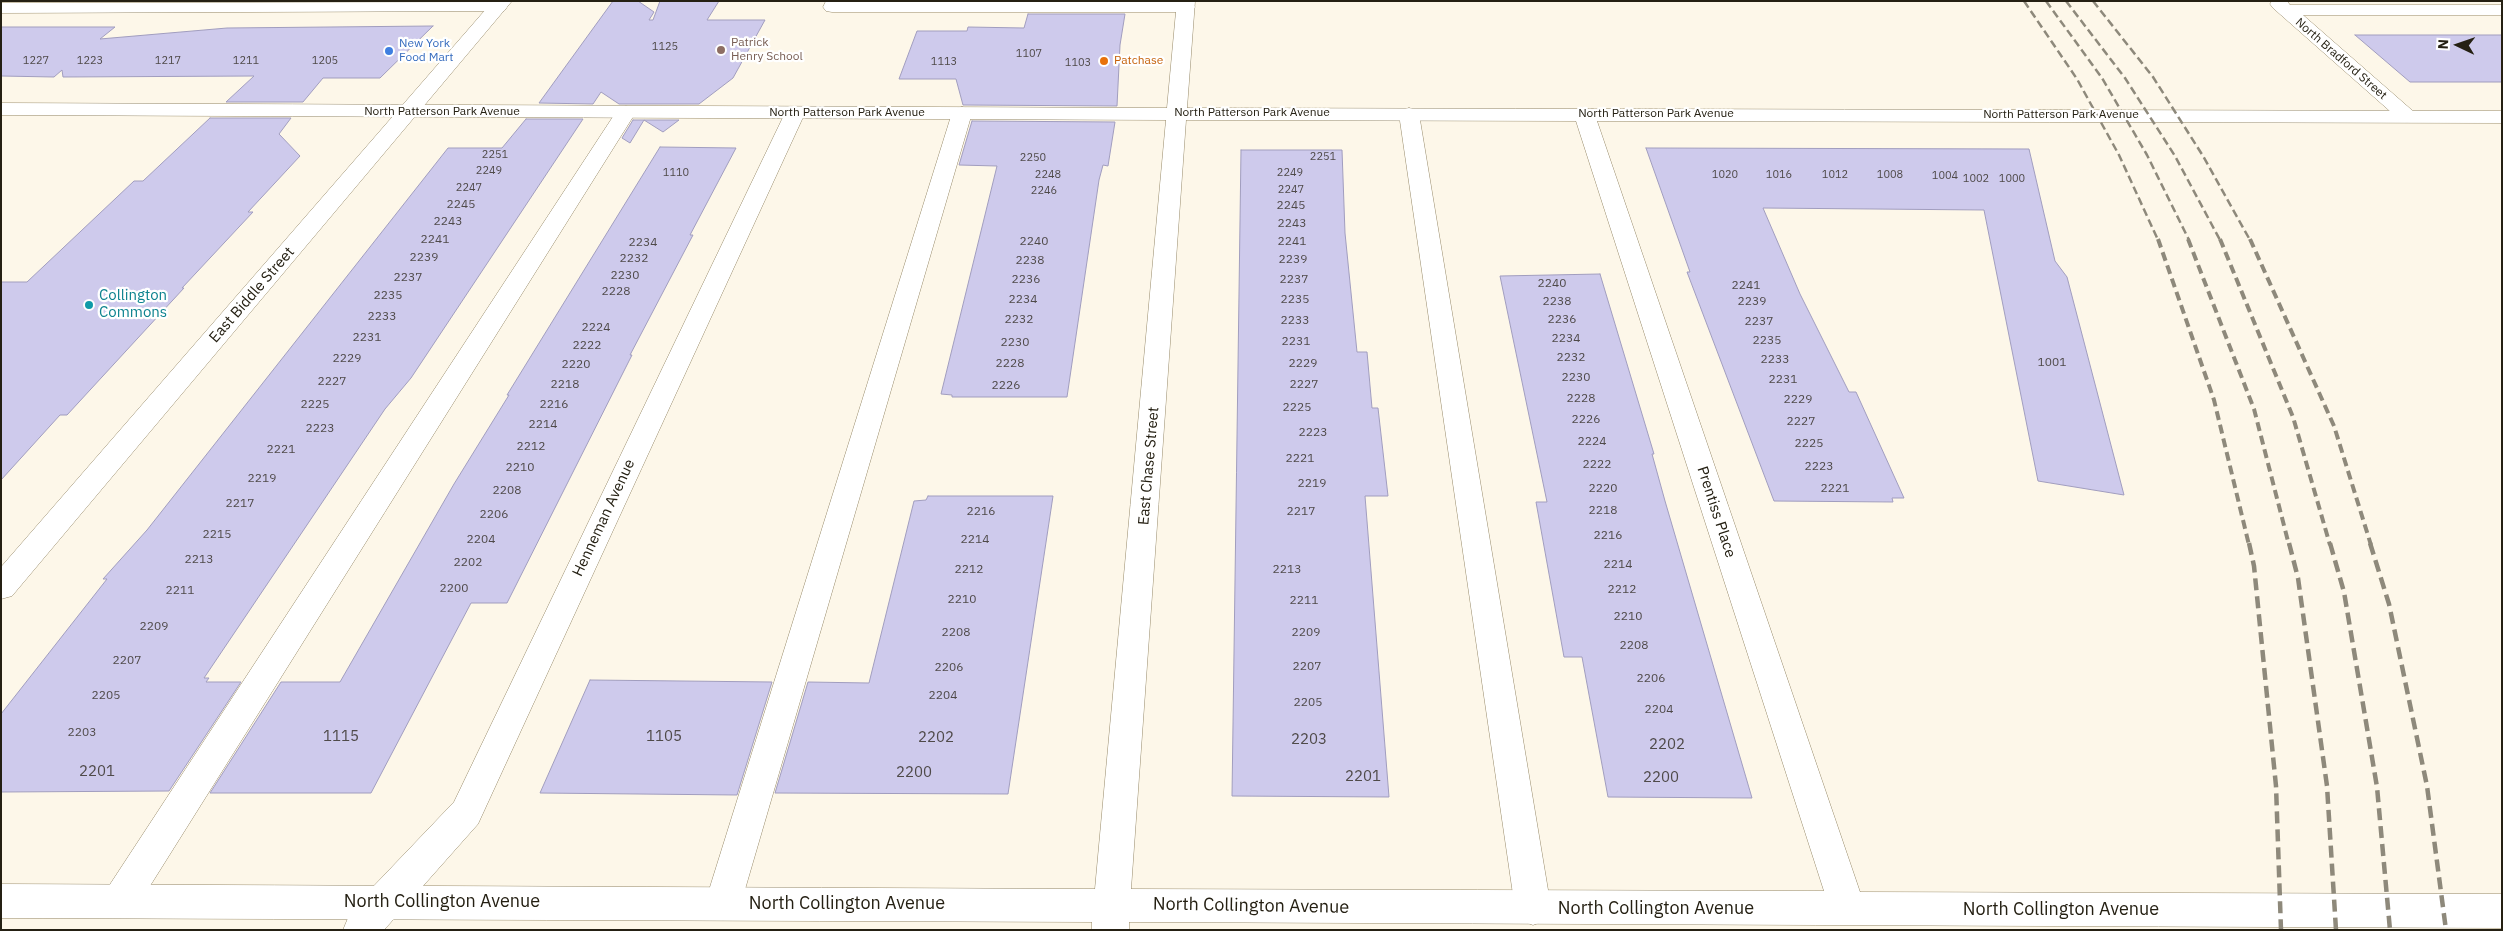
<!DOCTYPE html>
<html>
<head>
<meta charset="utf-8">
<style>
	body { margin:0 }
	#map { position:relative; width:2503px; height:931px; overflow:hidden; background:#fdf7e9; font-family:"IBM Plex Sans",sans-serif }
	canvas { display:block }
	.frame { position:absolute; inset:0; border:2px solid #252013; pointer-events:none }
	.north { position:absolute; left:2433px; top:20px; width:50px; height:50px; -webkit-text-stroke:4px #fff; paint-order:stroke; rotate:273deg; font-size:14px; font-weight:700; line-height:20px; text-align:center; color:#252013 }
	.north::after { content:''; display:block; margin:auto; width:18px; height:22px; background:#252013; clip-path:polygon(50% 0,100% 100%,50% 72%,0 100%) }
</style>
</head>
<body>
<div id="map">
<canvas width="2503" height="931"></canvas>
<div class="frame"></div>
<div class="north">N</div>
</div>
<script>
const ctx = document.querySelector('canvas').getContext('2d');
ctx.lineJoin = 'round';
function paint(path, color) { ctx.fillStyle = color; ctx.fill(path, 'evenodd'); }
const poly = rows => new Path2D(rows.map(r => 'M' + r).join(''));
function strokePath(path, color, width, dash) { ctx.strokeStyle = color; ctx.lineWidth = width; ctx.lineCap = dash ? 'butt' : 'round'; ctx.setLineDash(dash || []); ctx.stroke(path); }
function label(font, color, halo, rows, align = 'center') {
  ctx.font = font + ' "IBM Plex Sans",sans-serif'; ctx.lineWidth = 4.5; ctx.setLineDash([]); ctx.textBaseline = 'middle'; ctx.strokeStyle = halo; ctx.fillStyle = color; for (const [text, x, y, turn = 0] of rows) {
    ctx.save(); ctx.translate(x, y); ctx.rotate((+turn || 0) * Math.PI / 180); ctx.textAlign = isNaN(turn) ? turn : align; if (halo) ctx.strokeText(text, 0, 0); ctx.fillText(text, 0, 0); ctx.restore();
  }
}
const building = poly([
	[613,1,638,1,654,12,649,20,653,20,660,1,719,1,707,20,765,20,733,78,699,104,619,104,601,92,593,104,539,103,613,1],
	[1028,14,1125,14,1120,45,1117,106,963,105,956,79,899,79,917,31,967,31,968,27,1024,28,1028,14],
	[433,26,380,78,323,78,303,102,226,102,254,76,63,77,62,70,54,77,1,76,1,27,115,27,100,39,227,28,433,26],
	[2355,35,2502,35,2502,82,2410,82,2355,35],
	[210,118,291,118,279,134,300,156,248,212,253,212,182,288,184,288,67,415,60,415,1,480,1,282,27,282,134,181,143,181,210,118],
	[526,119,583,119,411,378,385,409,204,678,209,678,206,682,241,682,169,791,1,792,1,714,107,579,103,579,147,530,448,148,502,148,526,119],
	[633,120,679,120,663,132,644,120,630,143,622,138,633,120],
	[972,121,1115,122,1108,166,1103,165,1099,180,1067,397,952,397,952,395,941,394,997,166,959,165,972,121],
	[660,147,736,148,690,235,693,235,630,355,632,355,507,603,471,603,371,793,210,793,281,682,340,682,454,484,509,395,507,395,660,147],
	[1646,148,2029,149,2055,261,2067,277,2124,495,2038,481,1984,210,1763,208,1800,294,1849,392,1856,392,1904,498,1892,498,1893,502,1774,501,1687,272,1690,272,1646,148],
	[1241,150,1342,150,1345,233,1357,352,1367,352,1372,408,1378,408,1388,496,1365,496,1389,797,1232,796,1241,150],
	[1600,274,1654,454,1652,454,1665,501,1752,798,1608,797,1582,657,1564,657,1536,502,1547,502,1500,276,1600,274],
	[928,496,1053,496,1008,794,775,793,808,682,869,683,914,501,926,500,928,496],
	[590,680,772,682,737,795,540,793,590,680]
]);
paint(building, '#cecaec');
strokePath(building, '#a19dbe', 1);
const service = poly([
	[826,1,1186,2,1192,3,1195,7,1192,11,1186,12,832,12,826,11,823,7,826,1],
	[2272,1,2287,1,2290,5,2502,5,2502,15,2303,15,2414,112,2417,116,2414,120,2407,122,2400,120,2273,8,2270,4,2272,1],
	[498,2,504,3,507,7,504,11,1,13,1,3,498,2],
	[626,106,633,108,636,112,133,913,120,918,107,913,102,901,107,889,616,112,619,108,626,106],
	[795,107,802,109,805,113,478,824,384,930,343,930,348,918,370,890,454,802,785,113,788,109,795,107],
	[962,107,969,109,972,113,741,903,736,915,723,920,710,915,705,903,952,113,955,109,962,107],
	[1409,108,1416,110,1419,114,1551,908,1546,920,1533,925,1520,920,1515,908,1399,114,1402,110,1409,108]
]);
const minor = poly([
	[1177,1,1195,1,1187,108,2502,111,2502,123,1597,121,1860,892,2502,894,2502,928,1129,922,1129,930,1092,930,1092,922,1,918,1,884,1095,889,1166,120,1,115,1,103,1167,108,1177,1],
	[1186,120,1576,121,1824,891,1131,889,1186,120]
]);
const tertiary = poly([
	[493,1,512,1,12,596,1,599,1,567,493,1]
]);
strokePath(service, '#978a6a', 1);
strokePath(minor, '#978a6a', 1);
strokePath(tertiary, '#978a6a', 1);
paint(service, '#fff');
paint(minor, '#fff');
paint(tertiary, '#fff');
strokePath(poly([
	[2024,1,2077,79,2119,155,2158,240],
	[2046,1,2102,78,2147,155,2189,240],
	[2066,1,2125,78,2175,156,2220,240],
	[2093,1,2153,77,2203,156,2250,240]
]), '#8e897b', 2.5, [8, 4]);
strokePath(poly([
	[2158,239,2214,400,2249,545],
	[2188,239,2254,409,2289,545],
	[2220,239,2293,417,2330,545],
	[2250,239,2334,426,2371,545]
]), '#8e897b', 4, [9, 5]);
strokePath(poly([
	[2249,543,2254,566,2276,786,2281,930],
	[2289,543,2298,578,2327,786,2336,930],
	[2330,543,2344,592,2377,787,2390,930],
	[2370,543,2389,604,2427,786,2446,930]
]), '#8e897b', 4.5, [12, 6]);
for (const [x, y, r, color] of [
	[721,50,5,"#8d6e63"],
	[389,51,5,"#3f7fe0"],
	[1104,61,5,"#e8710a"],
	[89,305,5,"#0f9aa8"]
]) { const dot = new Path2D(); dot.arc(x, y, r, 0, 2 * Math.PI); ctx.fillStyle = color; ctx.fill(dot); strokePath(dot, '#fff', 2); }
label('11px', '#4f4a49', null, [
	["1125",665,47],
	["1107",1029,54],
	["1227",36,61],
	["1223",90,61],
	["1217",168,61],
	["1211",246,61],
	["1205",325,61],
	["1113",944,62],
	["1103",1078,63],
	["2251",495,155],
	["2251",1323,157],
	["2250",1033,158],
	["2249",489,171],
	["1110",676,173],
	["2249",1290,173],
	["2248",1048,175],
	["1020",1725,175],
	["1016",1779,175],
	["1012",1835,175],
	["1008",1890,175],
	["1004",1945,176],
	["1002",1976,179],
	["1000",2012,179],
	["2247",469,188],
	["2247",1291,190],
	["2246",1044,191]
]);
label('12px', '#785e54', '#fff', [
	["Patrick",731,43],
	["Henry School",731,57]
], 'left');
label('12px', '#366cbe', '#fff', [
	["New York",399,44],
	["Food Mart",399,58]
], 'left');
label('12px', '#252013', '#fff', [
	["North Bradford Street",2341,59,41],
	["North Patterson Park Avenue",442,112],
	["North Patterson Park Avenue",847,113],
	["North Patterson Park Avenue",1252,113],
	["North Patterson Park Avenue",1656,114],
	["North Patterson Park Avenue",2061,115]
]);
label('12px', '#c56008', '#fff', [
	["Patchase",1114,61]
], 'left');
label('12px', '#4f4a49', null, [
	["2245",461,205],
	["2245",1291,206],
	["2243",448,222],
	["2243",1292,224],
	["2241",435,240],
	["2240",1034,242],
	["2241",1292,242],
	["2234",643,243],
	["2239",424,258],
	["2232",634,259],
	["2239",1293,260],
	["2238",1030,261],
	["2230",625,276],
	["2237",408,278],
	["2236",1026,280],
	["2237",1294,280],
	["2240",1552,284],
	["2241",1746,286],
	["2228",616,292],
	["2235",388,296],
	["2234",1023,300],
	["2235",1295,300],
	["2238",1557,302],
	["2239",1752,302],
	["2233",382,317],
	["2232",1019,320],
	["2236",1562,320],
	["2233",1295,321],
	["2237",1759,322],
	["2224",596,328],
	["2231",367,338],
	["2234",1566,339],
	["2235",1767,341],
	["2231",1296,342],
	["2230",1015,343],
	["2222",587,346],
	["2232",1571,358],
	["2229",347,359],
	["2233",1775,360],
	["1001",2052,363],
	["2228",1010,364],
	["2229",1303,364],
	["2220",576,365],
	["2230",1576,378],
	["2231",1783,380],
	["2227",332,382],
	["2218",565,385],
	["2227",1304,385],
	["2226",1006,386],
	["2228",1581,399],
	["2229",1798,400],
	["2225",315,405],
	["2216",554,405],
	["2225",1297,408],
	["2226",1586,420],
	["2227",1801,422],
	["2214",543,425],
	["2223",320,429],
	["2223",1313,433],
	["2224",1592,442],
	["2225",1809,444],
	["2212",531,447],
	["2221",281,450],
	["2221",1300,459],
	["2222",1597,465],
	["2223",1819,467],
	["2210",520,468],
	["2219",262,479],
	["2219",1312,484],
	["2220",1603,489],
	["2221",1835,489],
	["2208",507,491],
	["2217",240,504],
	["2218",1603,511],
	["2216",981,512],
	["2217",1301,512],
	["2206",494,515],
	["2215",217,535],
	["2216",1608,536],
	["2204",481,540],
	["2214",975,540],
	["2213",199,560],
	["2202",468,563],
	["2214",1618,565],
	["2212",969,570],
	["2213",1287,570],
	["2200",454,589],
	["2212",1622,590],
	["2211",180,591],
	["2210",962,600],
	["2211",1304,601],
	["2210",1628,617],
	["2209",154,627],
	["2208",956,633],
	["2209",1306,633],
	["2208",1634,646],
	["2207",127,661],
	["2207",1307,667],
	["2206",949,668],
	["2206",1651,679],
	["2205",106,696],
	["2204",943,696],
	["2205",1308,703],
	["2204",1659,710],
	["2203",82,733]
]);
label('15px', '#252013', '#fff', [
	["East Biddle Street",252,295,-49],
	["East Chase Street",1149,466,-85],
	["Prentiss Place",1716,512,72],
	["Henneman Avenue",604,518,-65]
]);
label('15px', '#0d838f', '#fff', [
	["Collington",99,296],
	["Commons",99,313]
], 'left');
label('15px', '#4f4a49', null, [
	["1115",341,737],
	["1105",664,737],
	["2202",936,738],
	["2203",1309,740],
	["2202",1667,745],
	["2201",97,772],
	["2200",914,773],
	["2201",1363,777],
	["2200",1661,778]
]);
label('18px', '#252013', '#fff', [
	["North Collington Avenue",442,902],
	["North Collington Avenue",847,904],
	["North Collington Avenue",1251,906,1],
	["North Collington Avenue",1656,909],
	["North Collington Avenue",2061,910]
]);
</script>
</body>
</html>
